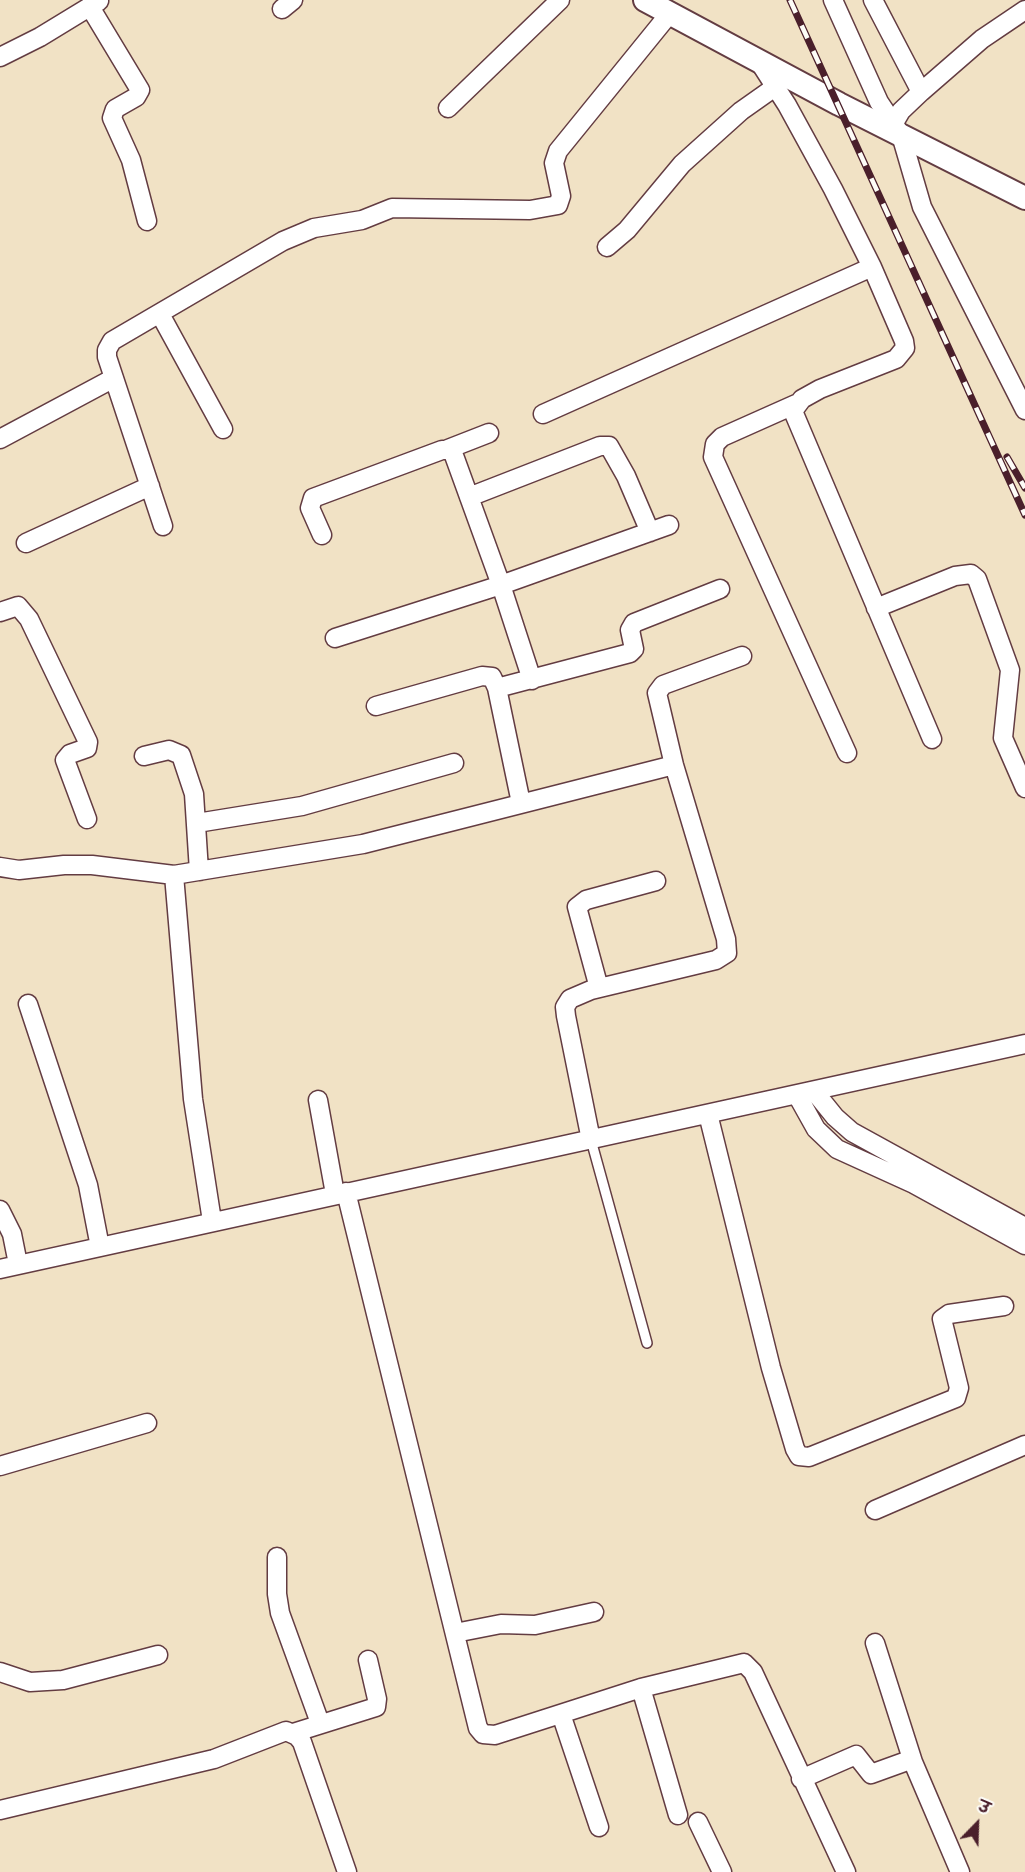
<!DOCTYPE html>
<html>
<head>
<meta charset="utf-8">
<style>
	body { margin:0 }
	#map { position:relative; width:1025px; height:1872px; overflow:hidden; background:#f1e2c5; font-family:Pangolin,"Playpen Sans Deva",sans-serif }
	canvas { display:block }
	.north { position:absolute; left:947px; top:1794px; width:60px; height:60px; -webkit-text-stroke:4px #fdfcf7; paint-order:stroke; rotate:23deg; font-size:16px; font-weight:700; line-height:24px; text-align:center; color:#4a1f2b }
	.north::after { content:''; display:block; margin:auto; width:21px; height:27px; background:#4a1f2b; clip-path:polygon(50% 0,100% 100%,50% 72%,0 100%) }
</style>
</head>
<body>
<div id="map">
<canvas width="1025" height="1872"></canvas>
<div class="north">उ</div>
</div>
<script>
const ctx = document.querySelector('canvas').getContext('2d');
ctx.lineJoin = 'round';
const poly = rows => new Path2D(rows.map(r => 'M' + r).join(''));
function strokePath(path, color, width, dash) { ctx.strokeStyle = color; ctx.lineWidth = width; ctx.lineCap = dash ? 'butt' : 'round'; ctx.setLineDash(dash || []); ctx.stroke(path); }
const service = poly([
	[591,1140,647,1343]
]);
const minor = poly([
	[833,0,879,102,901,135,922,207,1025,410],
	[873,0,921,92],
	[90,7,140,90,136,97,115,109,112,118,131,160,147,221],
	[282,9,293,0],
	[0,57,40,37,99,1],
	[760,63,787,105,833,189,872,267,904,341,905,348,896,359,820,389,802,399,793,411,932,739],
	[448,108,560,0],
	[894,123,901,111,921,92,982,39,1025,10],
	[607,247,627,230,682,164,741,111,775,87],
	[160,314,223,429],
	[796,404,722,437,715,444,713,457,847,753],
	[543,414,872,267],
	[0,439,114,378],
	[448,449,489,433],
	[469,497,600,446,609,446,626,476,650,532],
	[163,526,107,357,107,350,112,341,283,241,314,228,362,220,392,208,530,210,558,205,561,196,554,163,558,151,670,13],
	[322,535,310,508,313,498,442,450,452,450,501,585,532,680],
	[26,543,150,486],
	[876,608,955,576,971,574,977,579,1010,670,1003,738,1025,788],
	[0,612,18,606,29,619,88,742,87,748,70,754,65,760,87,819],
	[335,638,501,585,669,525],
	[497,688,630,653,634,649,630,630,634,623,720,589],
	[376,706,482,676,492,677,497,688,521,803],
	[144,756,169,750,181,755,194,794,199,871],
	[197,823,302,806,454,763],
	[0,867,19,870,64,865,92,865,174,875,363,844,674,765],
	[174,875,193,1099,212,1221],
	[599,988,577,907,586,900,656,881],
	[28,1004,88,1185,100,1247],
	[814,1091,835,1117,852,1132,1025,1227],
	[797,1095,816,1129,837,1149,914,1184,1025,1245],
	[318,1100,335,1194],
	[708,1114,771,1368,795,1449,799,1456,809,1457,956,1398,959,1388,942,1319,949,1314,1004,1306],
	[591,1140,566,1016,565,1007,570,999,591,990,716,960,727,953,726,939,674,765,657,693,663,685,742,656],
	[346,1192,478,1728,483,1734,495,1735,641,1688,744,1663,753,1672,846,1872],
	[0,1210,12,1234,18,1264],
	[0,1269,1025,1044],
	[0,1466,147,1423],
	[875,1510,1025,1445],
	[277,1557,277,1594,280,1613,320,1723],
	[455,1633,501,1624,535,1625,594,1612],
	[875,1643,913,1762],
	[0,1672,30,1682,63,1680,158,1655],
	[641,1688,678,1815],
	[561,1714,599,1827],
	[293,1733,376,1707,377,1699,368,1660],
	[801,1779,856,1755,871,1774,907,1761,913,1762,960,1872],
	[0,1810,214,1759,286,1731,297,1736,302,1742,347,1872],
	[698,1822,722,1872]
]);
const tertiary = poly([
	[645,0,839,104,1025,198]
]);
strokePath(service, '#633c42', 12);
strokePath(minor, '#633c42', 21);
strokePath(tertiary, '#633c42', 26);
strokePath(service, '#fff', 9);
strokePath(minor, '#fff', 18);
strokePath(tertiary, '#fff', 22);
const rail = poly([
	[790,0,1025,515],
	[1007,457,1025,488]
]);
strokePath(rail, '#4a1f2b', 7);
strokePath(rail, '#fdfcf7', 4.5, [14]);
</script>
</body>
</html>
